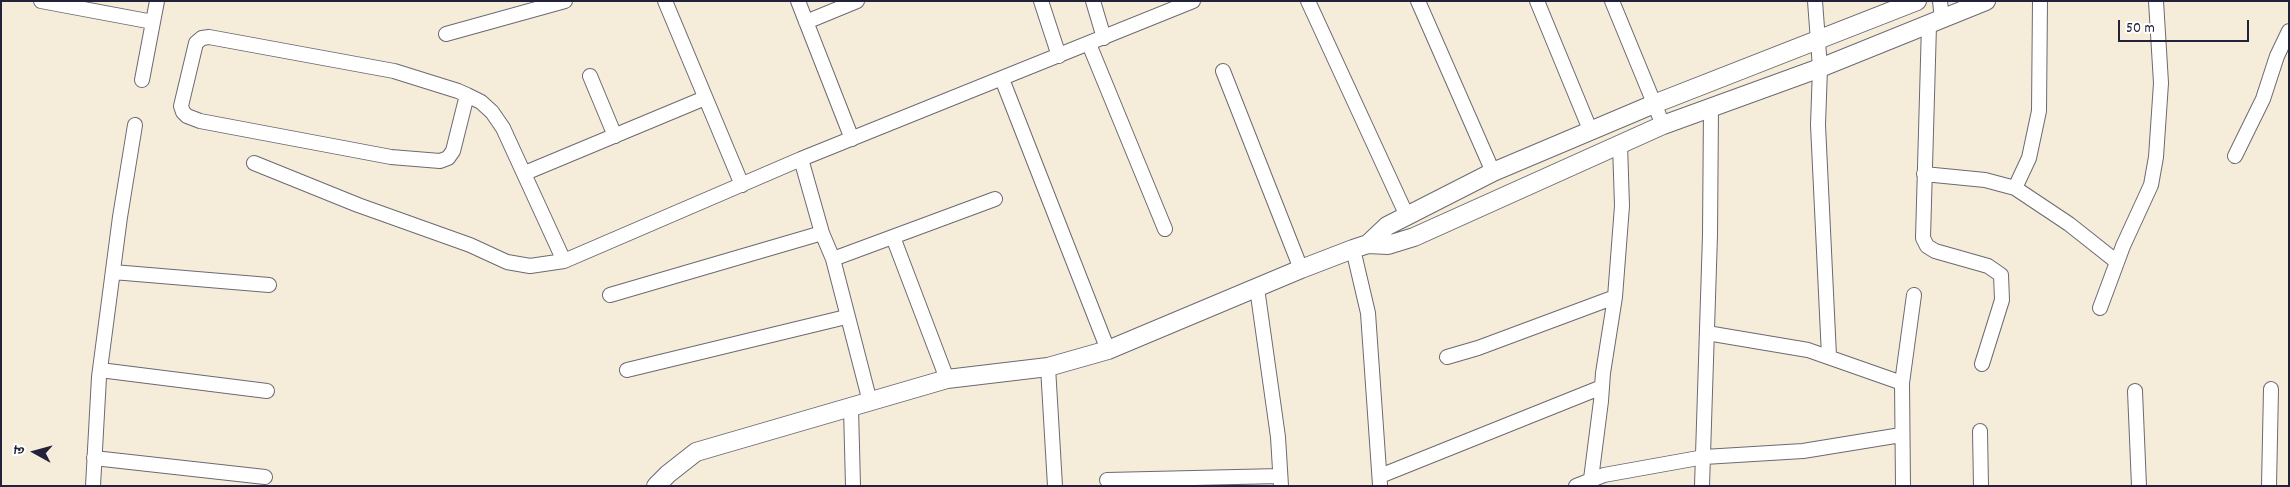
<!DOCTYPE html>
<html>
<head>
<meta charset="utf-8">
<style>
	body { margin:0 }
	#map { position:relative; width:2290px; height:487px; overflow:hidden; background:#f5edd9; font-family:Dekko,"Playpen Sans Deva",sans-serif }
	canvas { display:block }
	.frame { position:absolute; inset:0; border:2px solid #22223b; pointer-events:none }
	.north { position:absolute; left:10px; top:427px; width:50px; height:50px; -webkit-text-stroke:4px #fff; paint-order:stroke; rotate:277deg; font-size:14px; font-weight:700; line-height:20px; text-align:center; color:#22223b }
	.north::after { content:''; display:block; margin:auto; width:18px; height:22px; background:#22223b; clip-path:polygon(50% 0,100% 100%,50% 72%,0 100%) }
	.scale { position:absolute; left:2118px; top:20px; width:131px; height:22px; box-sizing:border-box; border:2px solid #22223b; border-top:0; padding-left:6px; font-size:15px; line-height:18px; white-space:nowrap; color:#22223b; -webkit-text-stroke:4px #fff; paint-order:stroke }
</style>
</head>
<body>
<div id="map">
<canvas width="2290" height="487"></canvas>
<div class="frame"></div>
<div class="north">उ</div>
<div class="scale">50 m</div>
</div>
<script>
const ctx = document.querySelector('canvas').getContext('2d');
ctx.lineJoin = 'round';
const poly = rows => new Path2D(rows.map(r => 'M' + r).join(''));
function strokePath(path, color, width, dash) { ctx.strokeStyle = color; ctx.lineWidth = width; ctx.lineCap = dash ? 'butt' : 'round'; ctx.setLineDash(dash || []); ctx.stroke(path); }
const minor = poly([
	[41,1,153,22],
	[665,1,742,185],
	[798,1,852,139],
	[1041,1,1059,56],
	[1093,1,1104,38],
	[1308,1,1407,216],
	[1418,1,1493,172],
	[1537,1,1591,132],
	[1612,1,1663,125],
	[1815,1,1820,68,1818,125,1829,356],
	[1940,1,1942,19],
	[806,22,857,1],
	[1929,25,1923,238,1927,246,1935,251,1988,266,2001,275,2002,300,1982,364],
	[446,34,565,1],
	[1089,44,1165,229],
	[1223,71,1301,269],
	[590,76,615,136],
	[1002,79,1108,350],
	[142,80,157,1],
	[467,95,453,151,448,158,440,161,391,157,200,121,187,116,183,112,181,106,196,43,202,38,209,37,394,71,458,91,467,95,481,102,492,112,503,128,564,261],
	[2235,156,2263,99,2277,56,2289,31],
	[801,159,822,233,833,259,870,402],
	[254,163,358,205,470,245,507,262,530,266,564,261,801,159,1193,1],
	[525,173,705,98],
	[1924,174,1985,180,2015,188,2069,224,2117,262],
	[2015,188,2029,158,2039,111,2040,1],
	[893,237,947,379],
	[1353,249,1368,313,1380,485],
	[833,259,995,199],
	[113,272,269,285],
	[1257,288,1278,437,1281,486],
	[610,295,822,233],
	[2100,308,2123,246,2151,185,2156,157,2161,83,2156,1],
	[1707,333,1808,350,1902,383],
	[1447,357,1478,348,1615,297],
	[1048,367,1055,486],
	[100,370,267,391],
	[627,370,846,317],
	[2135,391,2139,486],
	[851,408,853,486],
	[1980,431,1981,486],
	[94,458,265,477],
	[1380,476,1602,387],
	[1591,479,1601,401,1603,373,1615,297,1622,206,1620,144],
	[1107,480,1280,476],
	[93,486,99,377,120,217,135,125],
	[1576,486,1604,475,1704,457,1803,451,1901,435],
	[1702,486,1710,235,1711,107],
	[1903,486,1902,383,1914,295],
	[2269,486,2271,389]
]);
const tertiary = poly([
	[1368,244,1387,226,1493,172,1654,104,1917,1],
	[656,486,668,474,696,452,947,379,1048,367,1108,350,1301,269,1353,249,1368,244,1388,245,1414,237,1663,125,1820,68,1986,1]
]);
strokePath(minor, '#6c6972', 16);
strokePath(tertiary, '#6c6972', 20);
strokePath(minor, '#fff', 14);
strokePath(tertiary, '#fff', 18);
</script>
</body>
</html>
